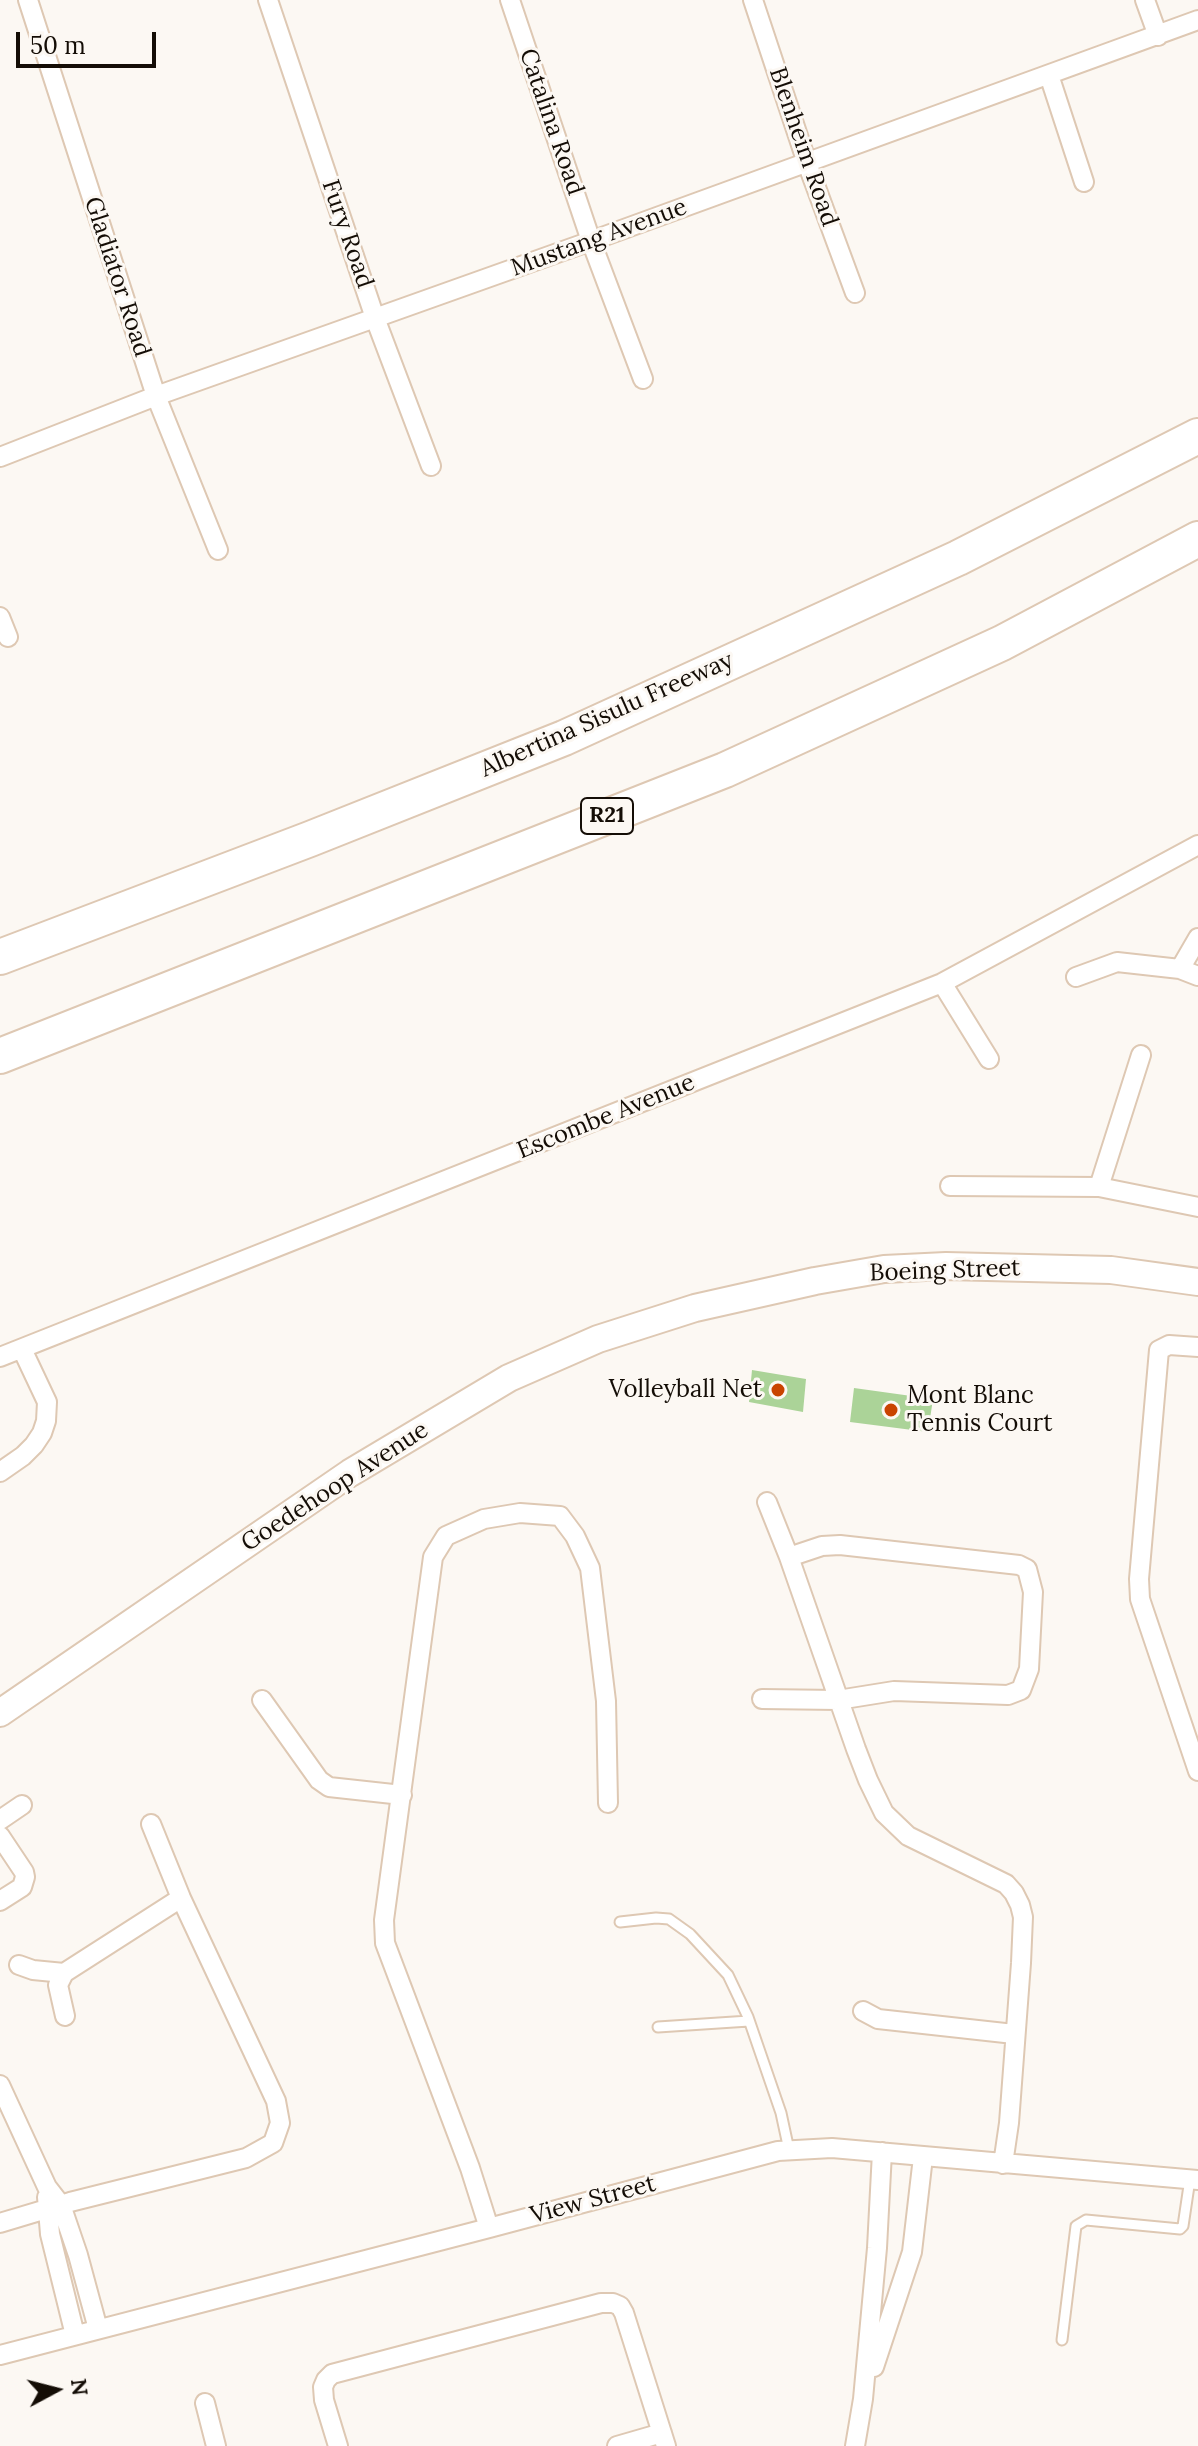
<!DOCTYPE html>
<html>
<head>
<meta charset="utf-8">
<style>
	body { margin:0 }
	#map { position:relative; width:1198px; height:2446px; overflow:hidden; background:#fcf8f3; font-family:Lora,serif }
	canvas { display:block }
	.north { position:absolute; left:16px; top:2350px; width:80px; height:80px; -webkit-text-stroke:6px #fcf8f3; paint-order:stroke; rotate:83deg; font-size:22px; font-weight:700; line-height:32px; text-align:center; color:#140d06 }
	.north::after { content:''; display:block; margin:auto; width:28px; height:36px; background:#140d06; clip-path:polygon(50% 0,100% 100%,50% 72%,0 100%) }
	.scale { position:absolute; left:16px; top:32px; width:140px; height:36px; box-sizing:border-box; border:4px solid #140d06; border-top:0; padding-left:10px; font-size:24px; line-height:28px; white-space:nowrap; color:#140d06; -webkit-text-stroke:6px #fcf8f3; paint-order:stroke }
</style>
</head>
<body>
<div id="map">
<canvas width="1198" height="2446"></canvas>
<div class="north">N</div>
<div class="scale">50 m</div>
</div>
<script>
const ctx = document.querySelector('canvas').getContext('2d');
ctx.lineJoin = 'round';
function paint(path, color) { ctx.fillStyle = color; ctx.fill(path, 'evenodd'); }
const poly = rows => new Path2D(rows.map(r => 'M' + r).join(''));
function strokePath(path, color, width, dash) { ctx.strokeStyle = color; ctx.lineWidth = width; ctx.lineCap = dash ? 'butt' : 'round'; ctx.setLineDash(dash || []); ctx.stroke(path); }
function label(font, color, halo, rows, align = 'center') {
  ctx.font = font + ' Lora,serif'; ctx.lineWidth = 6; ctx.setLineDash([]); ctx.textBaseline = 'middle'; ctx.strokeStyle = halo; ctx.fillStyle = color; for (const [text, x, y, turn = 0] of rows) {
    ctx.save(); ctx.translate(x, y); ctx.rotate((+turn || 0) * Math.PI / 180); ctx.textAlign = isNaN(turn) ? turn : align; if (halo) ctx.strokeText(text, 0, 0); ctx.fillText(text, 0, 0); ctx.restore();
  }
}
paint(poly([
	[752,1370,806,1379,803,1412,749,1402],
	[854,1388,933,1399,928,1432,850,1422]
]), '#abd398');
const service = poly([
	[620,1922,656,1918,669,1919,690,1934,728,1975,748,2017,781,2113,789,2150],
	[658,2027,749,2021],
	[1062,2340,1076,2226,1086,2220,1180,2229,1183,2226,1190,2179]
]);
const minor = poly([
	[28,0,156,396,218,550],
	[268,0,375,318,431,466],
	[510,0,591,241,643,379],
	[753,0,807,163,855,293],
	[1145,0,1158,36],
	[1049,75,1084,182],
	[0,457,156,396,591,241,1198,20],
	[0,617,8,637],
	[1198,938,1180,969,1198,976],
	[1076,977,1117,962,1180,969],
	[942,983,989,1059],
	[950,1186,1099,1187,1198,1207],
	[1099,1187,1141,1055],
	[1198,1347,1169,1345,1159,1350,1139,1579,1140,1599,1198,1771],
	[0,1357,942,983,1198,845],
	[0,1472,23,1456,34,1445,42,1433,46,1421,47,1402,22,1349],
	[767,1502,789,1557,856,1749,868,1780,884,1813,908,1836,1006,1884,1014,1893,1020,1905,1023,1917,1021,1963,1009,2123,1003,2164],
	[762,1699,838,1700,894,1691,1008,1695,1021,1690,1029,1669,1033,1592,1027,1569,1019,1565,840,1545,822,1546,789,1557],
	[262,1700,319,1780,329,1787,402,1795],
	[0,1820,22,1805],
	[0,1836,24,1872,25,1877,22,1887,0,1901],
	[19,1965,33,1970,64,1973],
	[863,2011,878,2019,1014,2034],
	[65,2016,58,1985,64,1973,181,1898],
	[0,2085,47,2187,61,2205,78,2255,98,2329],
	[47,2197,50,2234,75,2335],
	[0,2223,70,2202,246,2158,273,2143,280,2123,276,2101,181,1898,151,1824],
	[489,2228,470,2168,385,1943,384,1920,433,1557,446,1536,484,1519,520,1513,560,1516,575,1536,590,1568,606,1701,608,1803],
	[0,2355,489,2228,778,2151,832,2148,1198,2180],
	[874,2367,912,2252,923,2157],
	[205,2403,216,2446],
	[338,2446,324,2400,323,2387,326,2380,332,2374,601,2303,613,2303,620,2306,624,2313,666,2446],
	[617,2446,662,2433],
	[855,2446,863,2399,877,2248,882,2152]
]);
const secondary = poly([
	[0,1713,350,1473,509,1378,598,1339,695,1308,815,1281,884,1269,946,1266,1111,1270,1198,1282]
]);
const motorway = poly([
	[0,957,310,839,564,738,958,558,1198,436],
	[0,1056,725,770,1002,643,1198,539]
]);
strokePath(service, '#dec8b3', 13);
strokePath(minor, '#dec8b3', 22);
strokePath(secondary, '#dec8b3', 30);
strokePath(motorway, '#dec8b3', 38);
strokePath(service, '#fff', 9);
strokePath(minor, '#fff', 18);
strokePath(secondary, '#fff', 26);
strokePath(motorway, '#fff', 34);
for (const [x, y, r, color] of [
	[778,1390,8,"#c94400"],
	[891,1410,8,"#c94400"]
]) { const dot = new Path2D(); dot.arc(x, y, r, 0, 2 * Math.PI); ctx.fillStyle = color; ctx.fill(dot); strokePath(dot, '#fcf8f3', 3); }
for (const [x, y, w] of [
	[607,816,52]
]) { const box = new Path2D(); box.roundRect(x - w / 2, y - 18, w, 36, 6); ctx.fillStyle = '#fcf8f3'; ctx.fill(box); strokePath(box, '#140d06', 2); }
label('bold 22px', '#140d06', null, [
	["R21",607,816]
]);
label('24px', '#140d06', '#fcf8f3', [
	["Catalina Road",551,122,71],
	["Blenheim Road",803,147,71],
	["Fury Road",347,234,71],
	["Mustang Avenue",599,238,-20],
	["Gladiator Road",117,277,72],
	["Albertina Sisulu Freeway",607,715,-24],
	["Escombe Avenue",606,1117,-22],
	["Boeing Street",945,1271,-2],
	["Goedehoop Avenue",335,1487,-33],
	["View Street",593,2200,-15]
]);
label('24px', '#140d06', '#fcf8f3', [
	["Volleyball Net",762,1390],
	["Mont Blanc",907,1396,"left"],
	["Tennis Court",907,1424,"left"]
], 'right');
</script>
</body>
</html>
